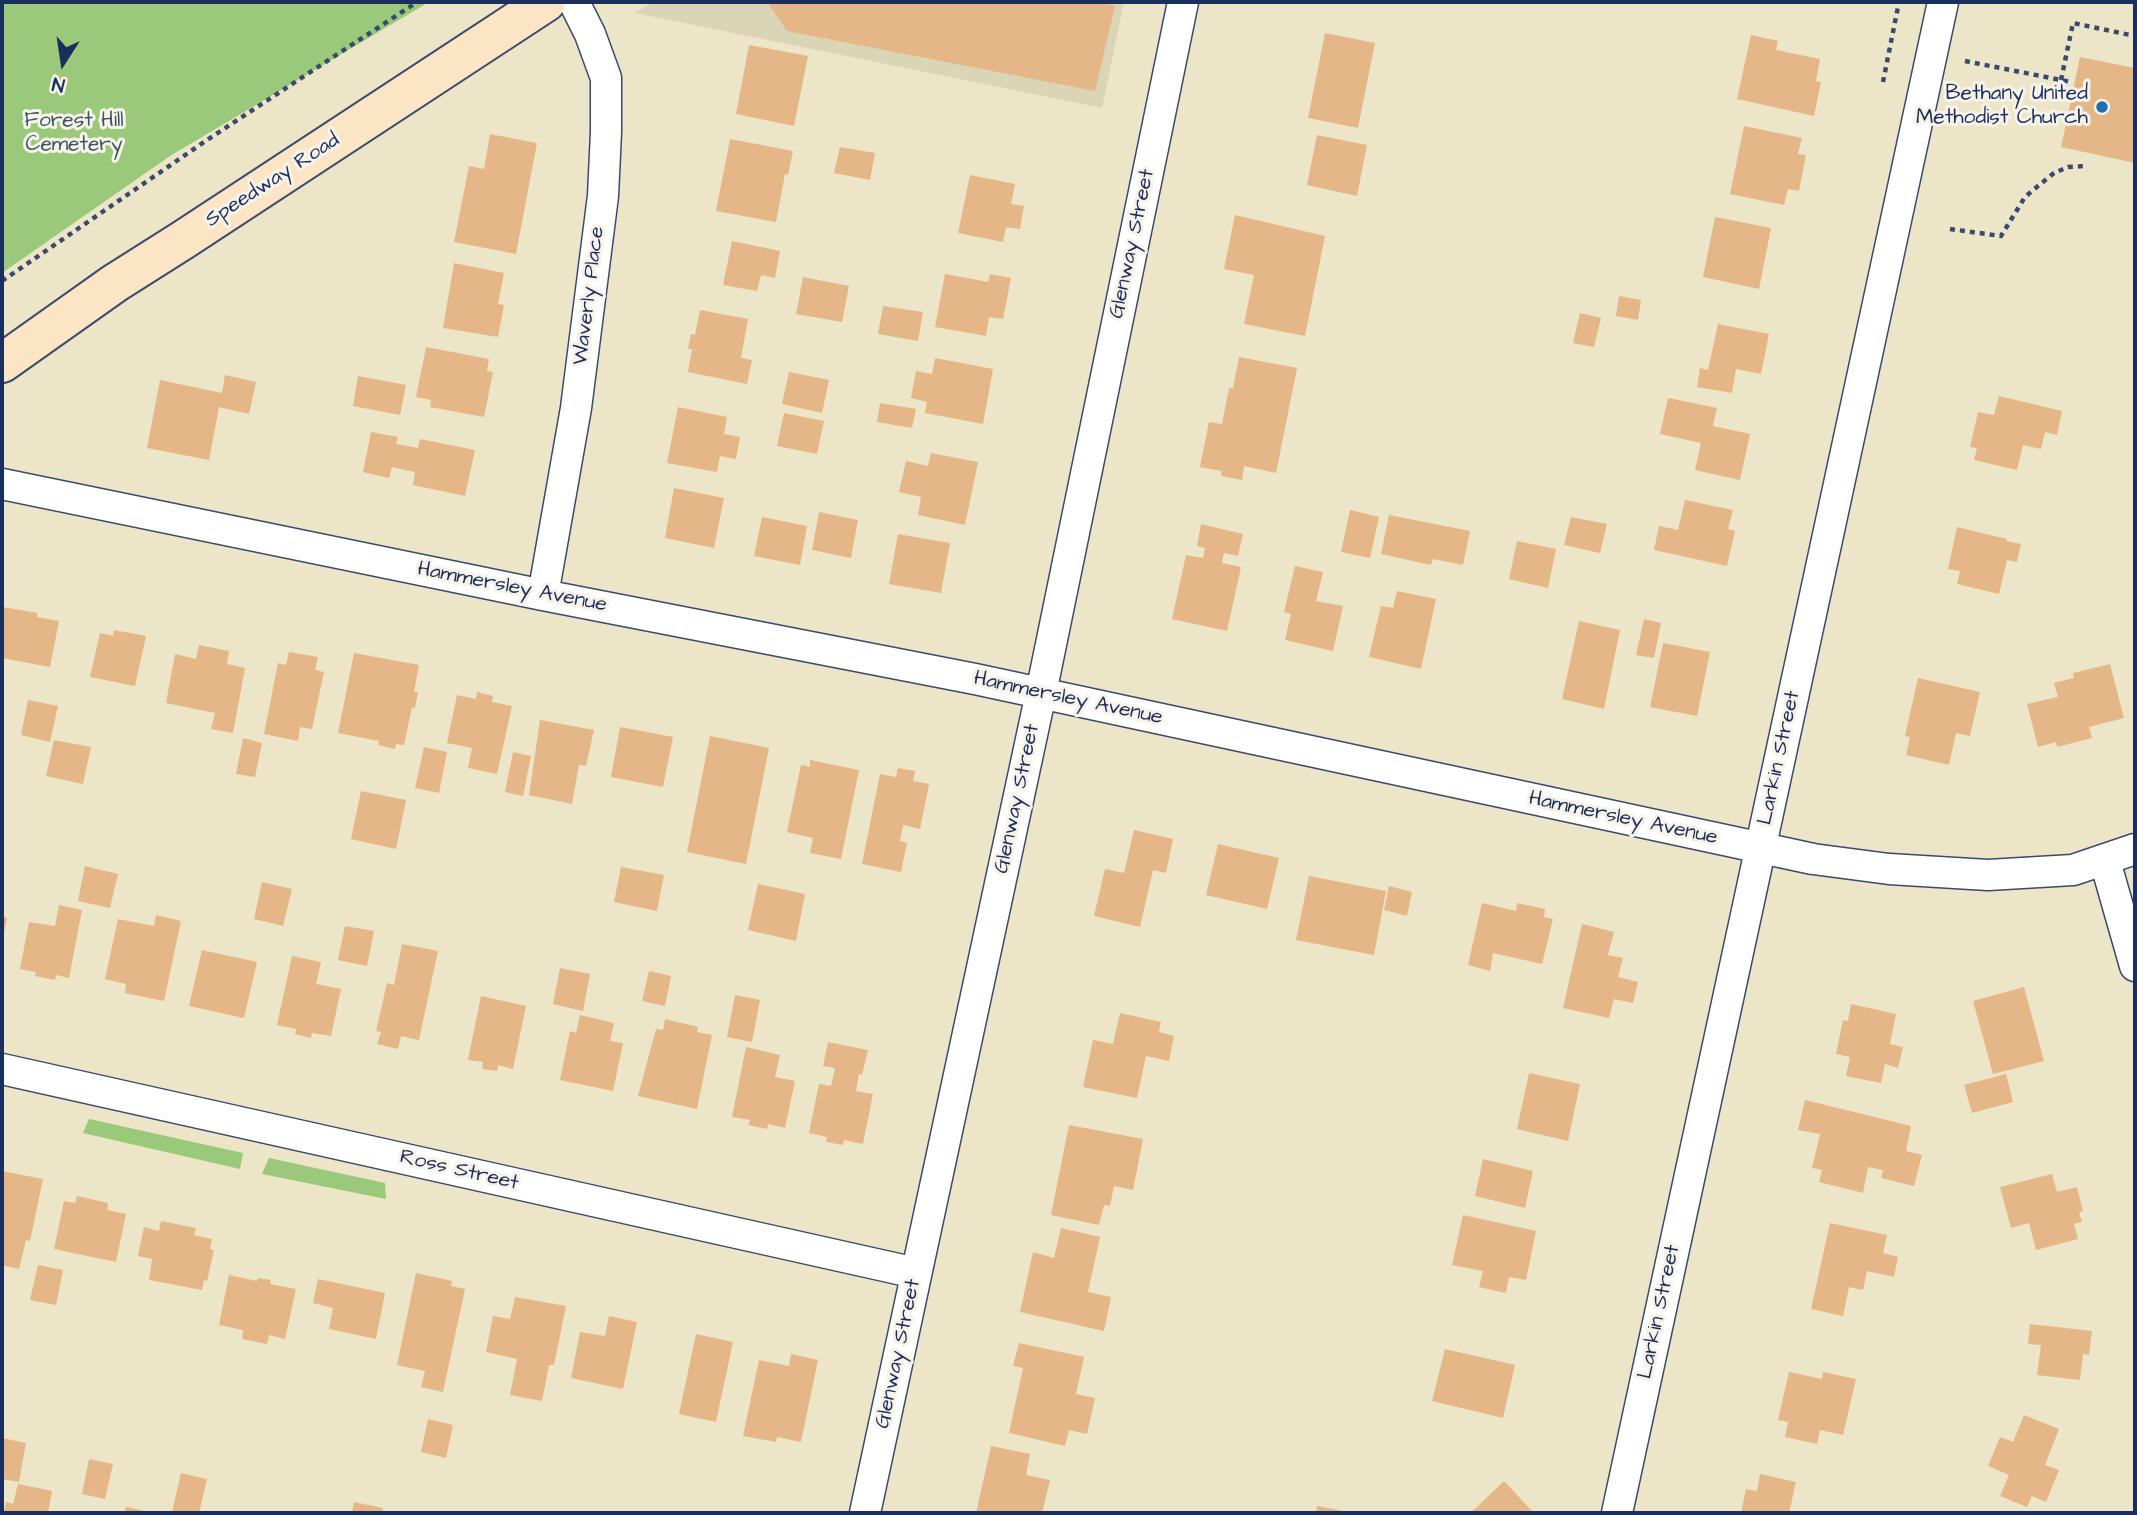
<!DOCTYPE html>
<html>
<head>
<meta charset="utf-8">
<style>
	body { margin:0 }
	#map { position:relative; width:2137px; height:1515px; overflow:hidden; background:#ece5c7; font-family:"Architects Daughter",sans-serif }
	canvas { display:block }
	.frame { position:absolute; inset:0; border:4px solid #1b2f5e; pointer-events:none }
	.north { position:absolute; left:28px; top:28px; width:70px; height:70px; -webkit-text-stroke:5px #f7f3e8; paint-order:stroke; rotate:192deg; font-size:19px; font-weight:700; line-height:28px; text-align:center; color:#1b2f5e }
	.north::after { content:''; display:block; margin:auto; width:24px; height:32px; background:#1b2f5e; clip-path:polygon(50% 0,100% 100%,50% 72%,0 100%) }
</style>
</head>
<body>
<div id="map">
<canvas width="2137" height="1515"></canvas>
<div class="frame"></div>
<div class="north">N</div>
</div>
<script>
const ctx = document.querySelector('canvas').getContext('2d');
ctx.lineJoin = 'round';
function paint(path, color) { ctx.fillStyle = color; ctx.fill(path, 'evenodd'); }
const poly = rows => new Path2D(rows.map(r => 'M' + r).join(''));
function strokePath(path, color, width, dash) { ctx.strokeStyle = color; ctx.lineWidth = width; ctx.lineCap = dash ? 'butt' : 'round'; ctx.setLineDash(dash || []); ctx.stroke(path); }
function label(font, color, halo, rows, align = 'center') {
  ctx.font = font + ' "Architects Daughter",sans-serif'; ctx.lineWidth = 6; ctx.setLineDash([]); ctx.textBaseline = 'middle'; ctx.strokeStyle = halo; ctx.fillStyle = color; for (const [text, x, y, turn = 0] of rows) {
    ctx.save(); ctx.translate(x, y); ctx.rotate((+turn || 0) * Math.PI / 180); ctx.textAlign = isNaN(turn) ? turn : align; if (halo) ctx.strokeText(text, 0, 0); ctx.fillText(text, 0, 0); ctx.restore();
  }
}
paint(poly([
	[654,2,1124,2,1102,108,635,13]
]), '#dad5b6');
paint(poly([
	[2,2,429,2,170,156,2,273],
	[89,1119,243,1153,240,1169,83,1133],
	[269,1158,385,1183,386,1199,262,1174]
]), '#99c979');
paint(poly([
	[767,2,1097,2,1115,6,1095,91,787,31],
	[1325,33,1375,43,1358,128,1308,118],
	[1751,35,1778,41,1776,50,1820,59,1816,81,1821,82,1814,116,1737,99],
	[749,45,808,56,794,126,736,114],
	[2080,57,2135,68,2135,163,2061,147],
	[1744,126,1802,138,1798,154,1806,155,1799,191,1788,189,1784,205,1730,194],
	[490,134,537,143,516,254,454,242,469,166,484,169],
	[1317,135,1367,145,1357,196,1307,185],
	[730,139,793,151,788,175,785,174,776,222,716,211],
	[840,147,875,153,870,180,834,173],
	[970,175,1015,184,1011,204,1024,206,1020,229,1006,227,1003,242,958,233],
	[1235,215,1325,236,1305,336,1244,324,1254,275,1224,269],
	[1715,217,1771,228,1759,289,1703,277],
	[732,241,780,251,775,278,761,275,757,291,723,285],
	[454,263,504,273,498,304,504,305,498,337,443,328],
	[945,274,988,282,990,274,1011,278,1003,319,989,317,986,336,935,327],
	[803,277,849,286,842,322,796,314],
	[1619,296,1641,300,1638,320,1616,316],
	[883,306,923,312,918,341,878,334],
	[700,310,748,319,741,358,752,360,747,384,688,372,692,349,688,349,691,334,695,335],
	[1580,313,1601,318,1594,347,1573,343],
	[1718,324,1769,334,1761,374,1736,369,1732,393,1697,387,1700,368,1708,370],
	[426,347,489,359,487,371,493,372,484,417,430,407,431,400,416,397],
	[1239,357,1297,368,1276,473,1244,466,1242,480,1221,476,1222,471,1200,467,1209,422,1222,424,1229,388,1233,388],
	[935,358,993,369,983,424,925,413,927,402,911,398,916,371,932,374],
	[789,372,829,380,822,413,782,404],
	[225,375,256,382,249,414,219,407,209,460,147,448,160,380,222,393],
	[358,376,406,385,400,415,353,406],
	[1999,396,2062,411,2057,435,2045,432,2041,449,2023,445,2017,470,1974,460,1977,448,1970,447,1978,412,1994,415],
	[1668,398,1717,408,1713,426,1750,434,1740,480,1695,470,1701,443,1660,434],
	[880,403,916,409,912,428,877,422],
	[678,407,727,417,724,434,740,437,736,459,720,456,717,472,667,463],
	[784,413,824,421,817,454,777,446],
	[371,432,398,437,396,444,418,448,420,439,475,450,465,496,413,485,415,472,392,467,389,478,363,472],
	[931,453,978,462,965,525,918,515,921,497,899,492,906,461,928,466],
	[674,488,724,498,714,548,665,538],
	[1685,500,1733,510,1728,529,1735,531,1727,566,1654,550,1659,526,1678,530],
	[1350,510,1379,517,1370,558,1341,552],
	[819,512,858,520,851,558,812,550],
	[1389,515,1470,531,1463,565,1433,559,1431,565,1381,554],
	[762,517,807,526,800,565,754,556],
	[1571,517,1607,524,1600,553,1564,545],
	[1201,524,1243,534,1238,556,1224,553,1222,563,1241,567,1227,631,1172,619,1186,555,1203,558,1205,548,1197,546],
	[1957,527,2007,539,2006,541,2021,544,2017,562,2007,560,1999,594,1957,584,1960,571,1948,569],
	[898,534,950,543,941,593,889,584],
	[1517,541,1556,549,1548,588,1509,579],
	[1295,566,1323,572,1316,601,1343,606,1333,651,1285,640,1291,614,1284,612],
	[1397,591,1436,599,1421,669,1369,657,1381,606,1393,608],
	[3,607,37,613,37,617,59,621,50,667,2,658],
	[1644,619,1661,623,1654,658,1636,655],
	[1579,621,1620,630,1604,709,1562,699],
	[114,630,146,636,135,686,90,677,100,633,113,636],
	[1663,643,1710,652,1697,716,1650,707],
	[199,645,229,651,227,664,245,668,233,733,211,729,215,713,166,703,175,654,196,659],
	[289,652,318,657,315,670,324,672,312,729,300,727,298,741,264,734,278,663,286,665],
	[354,653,419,665,414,692,418,692,415,708,412,707,404,745,396,744,395,749,378,745,379,741,338,733],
	[2110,664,2124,718,2089,727,2092,738,2057,747,2056,742,2038,747,2027,704,2058,697,2054,683,2074,678,2073,673],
	[1918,678,1980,692,1970,736,1956,733,1949,765,1906,755,1910,737,1905,736],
	[477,692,493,696,492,702,512,706,497,774,468,768,472,748,447,743,457,695,476,699],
	[28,700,58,706,50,742,21,735],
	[540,720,594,730,586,766,579,765,572,804,529,795],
	[620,727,673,737,663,787,611,777],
	[710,736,769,748,746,864,687,852],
	[243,738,262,743,255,777,236,774],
	[54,740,91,747,83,784,46,776],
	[424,747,447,752,439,793,415,788],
	[513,752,531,756,523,796,505,792],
	[810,760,859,770,841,859,810,853,813,838,787,832,801,765,810,767],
	[898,768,915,771,913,781,929,784,920,829,903,825,900,841,907,843,901,872,862,864,880,774,896,777],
	[361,791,406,800,396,849,351,839],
	[1134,830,1173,839,1166,873,1153,870,1140,927,1094,916,1105,869,1124,873],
	[1218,844,1279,858,1267,909,1206,895],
	[85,866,118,874,110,908,78,901],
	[621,867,664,875,657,911,614,902],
	[1309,876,1386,891,1374,955,1296,940],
	[262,882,292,889,283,926,254,919],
	[758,884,805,894,796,941,748,930],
	[1389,886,1412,892,1407,916,1384,910],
	[1482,903,1516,911,1517,903,1545,909,1544,917,1553,919,1542,964,1493,953,1490,971,1468,965],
	[59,905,82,910,69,978,56,975,55,980,35,976,36,972,20,969,29,922,55,926],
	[156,915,181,921,164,1001,125,993,126,984,105,979,118,919,154,926],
	[2,916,7,918,3,938,2,938],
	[1582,924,1614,932,1608,955,1623,958,1618,977,1638,982,1633,1003,1614,999,1609,1018,1563,1008],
	[345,926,374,931,367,966,338,960],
	[402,944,438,951,419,1040,401,1036,398,1049,377,1044,381,1032,376,1031,387,983,394,985],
	[202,950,257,962,244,1018,189,1006],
	[292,956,321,962,316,984,341,989,331,1036,312,1033,311,1038,295,1034,296,1029,277,1025],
	[560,968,590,974,583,1011,553,1004],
	[649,971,671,976,665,1006,642,1001],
	[2024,987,2044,1061,1993,1074,1973,1001],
	[735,995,760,1000,752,1042,727,1037],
	[481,996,526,1006,513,1069,498,1065,497,1071,482,1069,483,1062,468,1060],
	[1851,1004,1896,1014,1890,1044,1903,1047,1898,1068,1885,1064,1881,1083,1846,1076,1850,1057,1836,1054,1843,1020,1848,1021],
	[1120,1013,1161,1022,1159,1032,1174,1036,1169,1061,1146,1056,1137,1098,1083,1087,1093,1040,1113,1044],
	[580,1015,614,1023,610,1041,623,1043,613,1091,560,1080,570,1031,576,1033],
	[665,1019,698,1027,697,1032,712,1035,697,1109,638,1096,656,1029,663,1030],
	[828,1042,868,1050,862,1075,859,1074,856,1091,873,1094,863,1144,844,1140,843,1145,826,1142,827,1137,809,1133,819,1084,831,1086,835,1068,823,1066],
	[746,1047,780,1055,775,1077,795,1081,785,1128,768,1124,767,1129,748,1125,750,1120,732,1117],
	[1529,1073,1580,1084,1568,1141,1517,1129],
	[2006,1074,2013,1102,1972,1113,1964,1085],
	[1805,1100,1911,1126,1906,1151,1922,1155,1914,1186,1881,1178,1883,1170,1868,1167,1863,1193,1819,1182,1822,1170,1812,1168,1820,1134,1798,1130],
	[1069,1125,1143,1139,1133,1190,1114,1186,1110,1206,1104,1205,1099,1225,1051,1215],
	[1483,1159,1533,1171,1525,1208,1475,1196],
	[2,1171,43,1179,30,1241,26,1240,19,1269,2,1265],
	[2052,1174,2057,1192,2077,1187,2083,1211,2079,1212,2082,1222,2074,1224,2078,1239,2036,1250,2029,1223,2011,1228,2000,1187],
	[77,1196,108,1203,107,1210,126,1214,116,1262,54,1249,64,1201,75,1203],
	[1463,1215,1536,1231,1526,1280,1509,1277,1506,1293,1479,1287,1483,1271,1452,1265],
	[161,1221,196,1228,194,1235,212,1239,210,1249,214,1250,207,1281,204,1280,202,1290,149,1280,152,1259,138,1256,144,1227,159,1231],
	[1830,1223,1887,1235,1883,1253,1898,1257,1894,1277,1867,1271,1863,1290,1849,1287,1843,1316,1811,1309],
	[1061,1228,1100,1237,1088,1292,1111,1297,1104,1331,1020,1312,1033,1252,1054,1258],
	[38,1265,63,1270,56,1305,30,1300],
	[416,1273,452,1281,451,1286,465,1289,443,1392,421,1387,425,1371,397,1365],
	[229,1275,257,1281,258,1278,271,1280,270,1284,296,1289,285,1339,269,1335,267,1344,242,1339,243,1330,219,1325],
	[318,1279,385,1293,376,1339,329,1329,333,1308,313,1303],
	[515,1297,566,1306,554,1365,549,1365,542,1401,510,1395,517,1359,486,1352,493,1316,510,1319],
	[609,1316,637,1322,623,1389,571,1378,580,1332,605,1336],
	[2030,1324,2092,1331,2089,1355,2083,1354,2080,1380,2037,1375,2041,1345,2028,1344],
	[696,1334,733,1342,716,1422,679,1414],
	[1019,1343,1084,1357,1076,1394,1095,1398,1087,1434,1069,1430,1065,1446,1009,1433,1023,1368,1013,1366],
	[1445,1349,1515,1365,1503,1418,1432,1401],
	[791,1354,818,1360,801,1442,777,1437,776,1442,743,1436,759,1360,789,1366],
	[1789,1372,1822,1379,1823,1372,1856,1379,1843,1435,1820,1430,1817,1444,1785,1437,1788,1422,1778,1420],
	[2024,1415,2059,1429,2045,1465,2059,1470,2046,1502,2032,1496,2027,1507,2000,1496,2009,1475,1988,1466,2000,1437,2013,1442],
	[428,1419,453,1425,446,1458,421,1452],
	[2,1438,26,1443,19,1482,2,1479],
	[991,1446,1030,1454,1026,1475,1050,1480,1042,1513,976,1513],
	[89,1459,113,1464,105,1499,82,1494],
	[181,1473,207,1479,199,1513,172,1512],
	[1760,1474,1796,1482,1789,1513,1741,1513,1746,1489,1757,1491],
	[1504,1481,1534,1513,1470,1513,1478,1506],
	[18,1484,52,1491,48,1513,4,1513,6,1502,13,1504],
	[354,1502,383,1508,382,1513,352,1513],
	[1317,1506,1349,1512,1349,1513,1316,1513],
	[126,1507,150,1512,150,1513,124,1513]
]), '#e5b787');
const minor = poly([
	[2,484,543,595,975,679,1813,859,1889,869,1988,875,2073,870,2135,849],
	[543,595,576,408,603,196,606,132,606,78,590,34,574,2],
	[2105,861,2135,966],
	[2,1069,916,1273],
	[865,1513,1041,693,1183,2],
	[1617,1513,1943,2]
]);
const secondary = poly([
	[2,363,115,283,183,240,546,2]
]);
strokePath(minor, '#3a4a6e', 33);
strokePath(secondary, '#3a4a6e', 42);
strokePath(poly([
	[1965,61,2071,82],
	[2061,80,2073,23,2135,36],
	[1883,82,1899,2],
	[1950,229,2001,236,2025,197,2038,186,2054,173,2068,167,2085,166],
	[2,281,207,140,417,2]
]), '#3a4a6e', 4.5, [5, 5]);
strokePath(minor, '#fff', 30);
strokePath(secondary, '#fce5c4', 38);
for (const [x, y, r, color] of [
	[2102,107,7,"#1f6fb2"]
]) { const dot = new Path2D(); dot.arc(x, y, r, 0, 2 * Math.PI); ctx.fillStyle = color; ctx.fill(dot); strokePath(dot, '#f7f3e8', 2.5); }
label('21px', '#1b2f5e', '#f7f3e8', [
	["Bethany United",2088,95],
	["Methodist Church",2088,119]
], 'right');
label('21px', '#3a5665', '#f7f3e8', [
	["Forest Hill",74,122],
	["Cemetery",74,146]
]);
label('21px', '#1b2f5e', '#f7f3e8', [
	["Speedway Road",273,181,-33],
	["Glenway Street",1133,244,-78],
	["Waverly Place",590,296,-83],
	["Hammersley Avenue",512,588,11],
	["Hammersley Avenue",1068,699,12],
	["Larkin Street",1780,758,-78],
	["Glenway Street",1018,799,-78],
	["Hammersley Avenue",1623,819,12],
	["Ross Street",459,1171,13],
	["Larkin Street",1660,1312,-78],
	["Glenway Street",899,1354,-78]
]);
</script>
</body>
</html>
